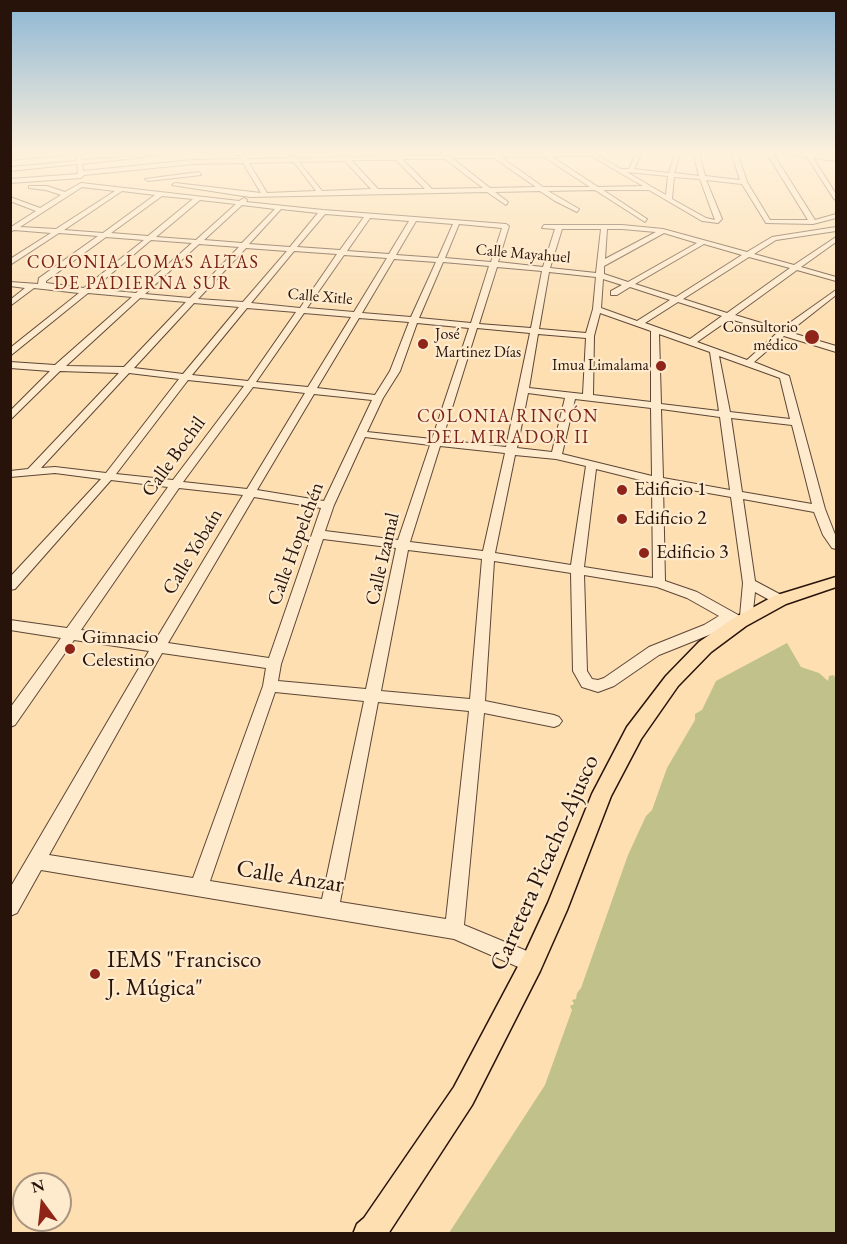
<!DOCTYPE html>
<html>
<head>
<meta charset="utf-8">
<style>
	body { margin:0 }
	#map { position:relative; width:847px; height:1244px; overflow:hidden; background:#fddfb2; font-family:"EB Garamond",serif }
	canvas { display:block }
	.frame { position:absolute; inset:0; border:12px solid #28130b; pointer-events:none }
	.north { position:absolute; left:12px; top:1172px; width:60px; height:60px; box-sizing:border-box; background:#feeacd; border:2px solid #a8947f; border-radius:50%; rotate:345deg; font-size:16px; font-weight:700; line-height:24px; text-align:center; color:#28130b }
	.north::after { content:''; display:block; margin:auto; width:21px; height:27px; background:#8f2418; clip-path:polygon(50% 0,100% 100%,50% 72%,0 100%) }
</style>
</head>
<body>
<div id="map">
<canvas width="847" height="1244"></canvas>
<div class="frame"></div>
<div class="north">N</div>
</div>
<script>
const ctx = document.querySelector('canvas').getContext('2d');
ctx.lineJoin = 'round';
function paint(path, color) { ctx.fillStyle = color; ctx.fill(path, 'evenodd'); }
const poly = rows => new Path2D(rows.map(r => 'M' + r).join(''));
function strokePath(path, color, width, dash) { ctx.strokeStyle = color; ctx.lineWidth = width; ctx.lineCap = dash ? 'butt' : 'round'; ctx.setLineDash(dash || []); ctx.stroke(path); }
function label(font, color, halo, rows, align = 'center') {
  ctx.font = font + ' "EB Garamond",serif'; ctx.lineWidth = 4.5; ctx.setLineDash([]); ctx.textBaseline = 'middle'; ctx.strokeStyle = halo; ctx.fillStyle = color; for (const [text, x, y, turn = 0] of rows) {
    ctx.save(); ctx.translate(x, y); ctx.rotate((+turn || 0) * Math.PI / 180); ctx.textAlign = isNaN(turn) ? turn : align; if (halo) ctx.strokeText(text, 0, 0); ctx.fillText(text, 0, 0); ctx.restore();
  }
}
paint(poly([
	[787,643,801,667,819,673,828,681,829,676,833,675,836,678,836,1233,449,1233,545,1085,572,1010,570,1006,574,1004,572,1000,576,999,577,993,581,988,628,855,646,816,652,810,667,768,695,720,695,714,702,710,716,681]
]), '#c1c18b');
const minor = poly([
	[60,152,81,152,82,160,187,152,82,164,83,171,193,160,241,159,238,154,241,152,247,159,291,158,289,156,292,154,297,158,342,157,340,155,343,153,348,157,392,156,394,153,398,156,442,155,444,153,448,155,592,152,621,169,629,169,637,152,643,152,634,169,669,173,675,152,681,152,674,173,699,176,693,152,699,152,705,176,740,180,731,152,737,152,747,182,770,220,808,220,766,152,772,152,815,220,836,214,836,218,813,224,766,223,742,184,706,180,722,219,718,223,702,221,649,190,603,190,647,219,645,222,595,190,548,191,579,209,577,212,555,201,540,191,495,192,508,202,506,205,487,192,250,197,172,185,175,183,261,193,243,163,193,164,84,175,81,178,10,183,10,179,78,174,77,164,10,171,10,167,76,161,75,154,10,160,10,156,60,152],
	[551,156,591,156,643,186,598,187,551,156],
	[501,157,544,157,590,187,543,187,501,157],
	[452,158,494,158,536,187,490,188,452,158],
	[402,159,445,159,483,188,432,189,402,159],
	[351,160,396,160,425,189,378,189,351,160],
	[345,161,371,189,322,191,299,162,345,161],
	[294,162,316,191,267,193,249,163,294,162],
	[627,172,668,176,666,195,652,187,627,172],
	[674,177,700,179,715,220,706,218,672,199,674,177],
	[772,152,804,154,803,152,809,152,810,154,836,157,836,161,813,158,836,194,836,200,834,199,807,157,772,152],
	[199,172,201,175,148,181,145,179,199,172],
	[81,183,239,201,244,198,247,200,246,202,323,210,506,224,509,226,498,262,543,267,555,229,542,228,544,225,622,225,663,229,747,252,772,237,836,227,836,231,776,240,754,254,794,265,836,237,836,242,801,267,836,277,836,281,797,270,735,315,781,329,836,290,836,295,789,332,836,346,836,352,784,336,754,362,789,376,825,509,836,537,836,549,832,548,823,535,814,512,743,499,755,581,785,597,787,600,785,603,775,603,755,592,752,621,740,627,729,622,714,633,659,655,614,686,598,692,582,687,573,671,571,573,494,561,485,701,554,715,559,717,562,721,559,725,554,727,484,713,464,925,539,956,542,963,539,970,532,973,454,939,41,870,17,913,10,916,10,888,149,651,74,640,15,725,10,727,10,708,61,638,10,630,10,620,67,628,168,487,111,480,15,589,10,590,10,577,101,479,55,473,10,477,10,471,28,469,119,373,60,371,10,420,10,411,50,371,10,368,10,362,55,365,132,297,88,293,10,356,10,348,79,293,34,288,10,306,10,300,25,288,10,286,10,282,38,284,39,278,98,236,59,233,10,265,10,259,51,233,14,230,10,232,11,227,36,211,10,201,10,197,40,208,61,195,46,190,29,188,29,186,47,186,65,192,81,183],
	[82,187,115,191,56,229,20,227,82,187],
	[122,191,155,195,103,233,64,230,122,191],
	[162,196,193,199,148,236,111,233,162,196],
	[200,200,236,204,196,240,156,237,200,200],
	[242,205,275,209,242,243,204,240,242,205],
	[281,209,318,213,290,247,249,244,281,209],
	[325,214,364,217,340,250,297,247,325,214],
	[370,218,409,221,389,254,347,251,370,218],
	[416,221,453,224,438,258,396,255,416,221],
	[459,224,502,228,491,262,445,258,459,224],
	[562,229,601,229,596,273,550,268,562,229],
	[607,229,622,229,656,232,605,259,607,229],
	[664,233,697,243,628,282,604,274,604,266,664,233],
	[106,237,144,240,84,288,46,283,46,281,106,237],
	[151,240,192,243,136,293,93,289,151,240],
	[199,244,239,247,190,298,145,294,199,244],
	[704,244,742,255,676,297,635,284,704,244],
	[246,248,287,251,243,302,198,299,246,248],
	[294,251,337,254,300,308,251,303,294,251],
	[344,255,387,258,354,312,307,308,344,255],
	[749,257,790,268,727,313,683,299,749,257],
	[394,259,436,262,411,317,362,313,394,259],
	[443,262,489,266,471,323,419,318,443,262],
	[497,267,542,271,531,328,479,324,497,267],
	[549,272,596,277,593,309,586,333,539,329,549,272],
	[603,279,622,285,611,291,611,295,617,295,630,287,670,300,637,321,601,308,603,279],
	[140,298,186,302,124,367,66,366,140,298],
	[678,302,722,316,690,339,645,323,678,302],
	[194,303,239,307,183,374,134,368,194,303],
	[247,308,296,312,248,381,192,375,247,308],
	[304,313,351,317,308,387,256,382,304,313],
	[600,313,651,331,651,402,593,395,594,336,600,313],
	[359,318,409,322,390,371,375,395,317,388,359,318],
	[730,319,777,333,747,360,697,342,730,319],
	[417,323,469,328,432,439,367,432,383,398,400,371,417,323],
	[477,328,530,333,506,447,442,440,477,328],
	[538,334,586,338,583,394,529,388,538,334],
	[659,334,710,352,719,411,661,404,659,334],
	[719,356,780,378,790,419,730,412,719,356],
	[129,373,179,379,106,473,55,467,41,468,129,373],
	[188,380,244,386,173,480,116,474,188,380],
	[253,387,305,393,247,489,183,482,253,387],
	[528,393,565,398,552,452,517,448,528,393],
	[314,394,372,400,324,501,257,490,314,394],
	[575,399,651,408,652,476,562,454,575,399],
	[661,409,720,417,730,490,663,478,661,409],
	[731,418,792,425,812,504,742,492,731,418],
	[365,437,430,445,398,540,325,531,334,505,365,437],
	[440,446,505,453,483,551,410,542,440,446],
	[515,455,556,459,586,466,571,565,495,553,515,455],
	[596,469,652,483,653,578,584,567,596,469],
	[663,485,731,497,743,583,740,616,697,592,665,581,663,485],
	[179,488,243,495,155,641,81,630,179,488],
	[254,497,321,508,269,658,168,643,254,497],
	[323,539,396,548,366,689,278,681,281,664,323,539],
	[408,550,482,559,470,699,381,691,408,550],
	[584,575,657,587,687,598,719,616,704,625,649,647,604,678,598,680,592,679,587,671,584,575],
	[162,653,266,668,263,686,193,878,49,855,162,653],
	[275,692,364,701,322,899,210,881,275,692],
	[378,702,469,711,446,919,340,902,378,702]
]);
const major = poly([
	[836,577,836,587,786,604,746,626,711,652,678,686,641,739,611,796,567,910,540,971,472,1105,388,1234,353,1234,357,1224,364,1218,454,1087,524,955,548,903,592,794,627,727,666,676,699,642,734,618,774,596,836,577]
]);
strokePath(minor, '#5d4635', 2);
strokePath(major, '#28130b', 3);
paint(minor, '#feeacd');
paint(major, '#fddfb2');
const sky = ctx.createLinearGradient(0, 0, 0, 326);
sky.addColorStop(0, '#8cb6d4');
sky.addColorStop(0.47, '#fef1dc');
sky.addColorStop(1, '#fef1dc00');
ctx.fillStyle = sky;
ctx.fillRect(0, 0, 847, 326);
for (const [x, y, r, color] of [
	[812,337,8,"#8f2418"],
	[423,344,6,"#8f2418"],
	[661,366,6,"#8f2418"],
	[622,490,6,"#8f2418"],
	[622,519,6,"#8f2418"],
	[644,553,6,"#8f2418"],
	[70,649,6,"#8f2418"],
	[95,974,6,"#8f2418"]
]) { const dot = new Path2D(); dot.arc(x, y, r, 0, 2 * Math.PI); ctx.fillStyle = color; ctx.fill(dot); strokePath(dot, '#feeacd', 2); }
label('16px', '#28130b', '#feeacd', [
	["Calle Mayahuel",523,254,5],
	["Calle Xitle",320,297,5]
]);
label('16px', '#28130b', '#feeacd', [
	["Consultorio",798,328],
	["médico",798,346],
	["José",435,335,"left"],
	["Martinez Días",435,353,"left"],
	["Imua Limalama",649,366]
], 'right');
ctx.letterSpacing = '1.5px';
label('18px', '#7a1f14', '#feeacd', [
	["COLONIA LOMAS ALTAS",143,263],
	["DE PADIERNA SUR",143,284],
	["COLONIA RINCÓN",508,417],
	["DEL MIRADOR II",508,438]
]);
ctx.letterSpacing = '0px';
label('20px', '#28130b', '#feeacd', [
	["Calle Bochil",174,457,-54],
	["Calle Hopelchén",296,544,-70],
	["Calle Yobaín",193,552,-59],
	["Calle Izamal",383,559,-77]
]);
label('20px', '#28130b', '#feeacd', [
	["Edificio 1",634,490],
	["Edificio 2",634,519],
	["Edificio 3",656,553],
	["Gimnacio",82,638],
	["Celestino",82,661]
], 'left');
label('24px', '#28130b', '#feeacd', [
	["Carretera Picacho-Ajusco",545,863,-66],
	["Calle Anzar",290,877,9]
]);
label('24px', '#28130b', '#feeacd', [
	["IEMS \"Francisco",107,960],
	["J. Múgica\"",107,988]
], 'left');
</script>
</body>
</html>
